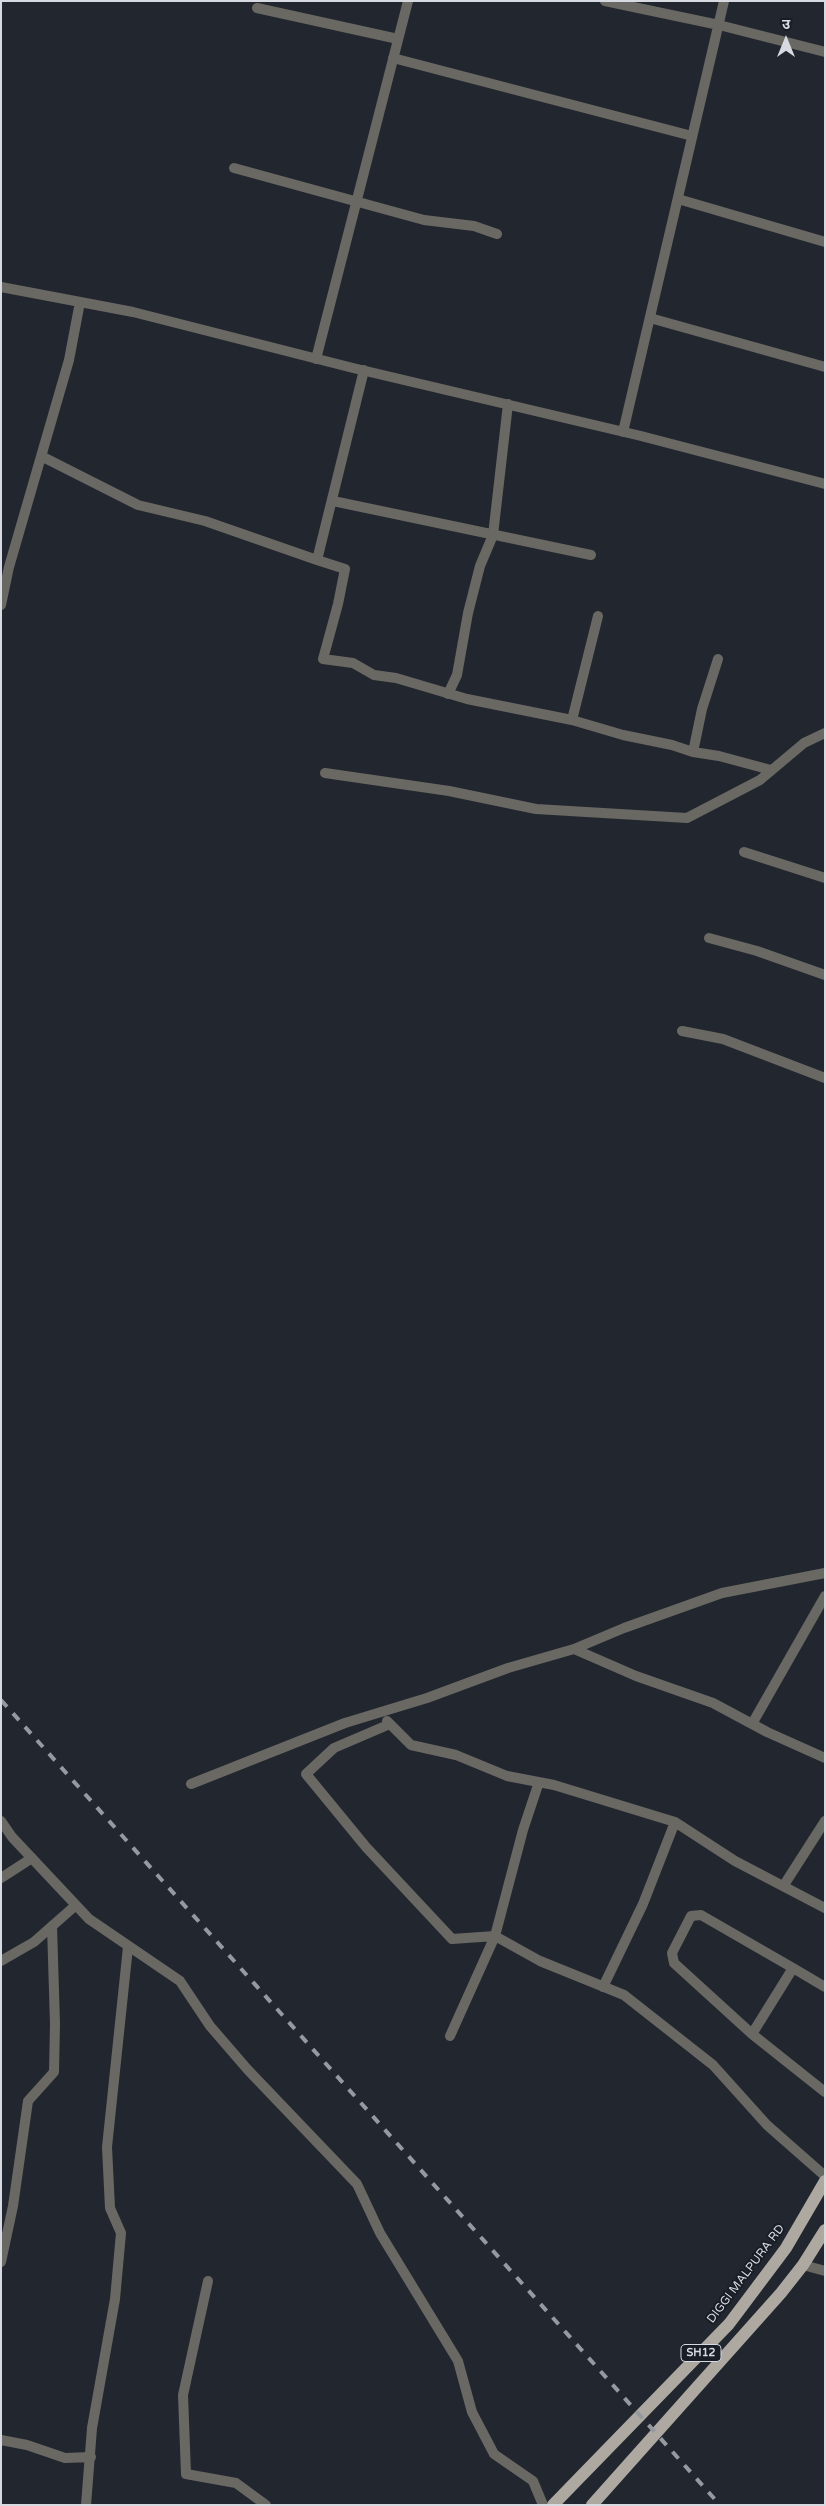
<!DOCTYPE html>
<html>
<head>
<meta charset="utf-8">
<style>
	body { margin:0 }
	#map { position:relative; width:826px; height:2506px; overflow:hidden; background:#22272f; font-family:"Varela Round","Noto Sans Devanagari",sans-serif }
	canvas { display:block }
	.frame { position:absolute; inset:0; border:2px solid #d7dae0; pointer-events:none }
	.north { position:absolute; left:761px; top:15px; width:50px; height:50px; -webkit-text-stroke:4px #191d25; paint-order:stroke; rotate:0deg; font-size:14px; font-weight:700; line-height:20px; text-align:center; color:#d7dae0 }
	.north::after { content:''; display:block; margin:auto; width:18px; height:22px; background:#d7dae0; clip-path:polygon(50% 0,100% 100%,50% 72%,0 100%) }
</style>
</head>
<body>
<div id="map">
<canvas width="826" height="2506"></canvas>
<div class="frame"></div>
<div class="north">उ</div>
</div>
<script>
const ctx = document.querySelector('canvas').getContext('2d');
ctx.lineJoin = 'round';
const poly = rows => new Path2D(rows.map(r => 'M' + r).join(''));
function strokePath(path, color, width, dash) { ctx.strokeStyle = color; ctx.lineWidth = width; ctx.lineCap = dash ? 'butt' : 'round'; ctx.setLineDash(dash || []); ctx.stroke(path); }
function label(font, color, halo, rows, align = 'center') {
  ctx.font = font + ' "Varela Round",sans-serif'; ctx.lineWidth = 4; ctx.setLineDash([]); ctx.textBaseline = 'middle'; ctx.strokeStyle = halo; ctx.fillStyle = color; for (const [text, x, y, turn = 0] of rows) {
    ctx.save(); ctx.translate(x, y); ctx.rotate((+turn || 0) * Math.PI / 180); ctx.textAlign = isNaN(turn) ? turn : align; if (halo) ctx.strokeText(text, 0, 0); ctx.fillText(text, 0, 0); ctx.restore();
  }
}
strokePath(poly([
	[605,1,719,25,825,52],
	[257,8,398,39],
	[393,58,692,136],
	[234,168,424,220,474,226,497,234],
	[678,199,825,242],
	[1,287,133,312,353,368,641,436,825,484],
	[650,318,825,367],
	[316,359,408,1],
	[623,432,724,1],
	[43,457,138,505,205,521,317,560,364,370],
	[333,501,591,555],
	[317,560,345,569,338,604,323,659,353,663,374,675,396,678,467,699,572,720,623,735,672,745,693,752,719,756,771,770],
	[1,605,9,567,69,360,80,302],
	[448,694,457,675,468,613,480,566,493,535,508,404],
	[572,720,598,616],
	[693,752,702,709,718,659],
	[325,773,449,791,536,809,687,818,760,780,804,743,825,733],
	[744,852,825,878],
	[709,938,757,951,825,975],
	[682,1031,723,1039,825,1078],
	[574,1649,636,1676,713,1703,767,1732,825,1758],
	[387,1721,411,1745,456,1755,507,1776,554,1785,675,1822,735,1861,825,1908],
	[390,1724,334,1748,306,1774,366,1847,452,1939,495,1936,540,1961,624,1995,713,2065,767,2125,825,2176],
	[752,1724,825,1596],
	[191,1784,345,1723,427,1698,508,1668,574,1649,624,1628,722,1593,825,1573],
	[1,1821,12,1837,89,1919,180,1981,210,2026,248,2070,357,2184,380,2233,458,2361,472,2412,494,2454,533,2481,543,2505],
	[1,1878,32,1858],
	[784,1885,825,1821],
	[1,1961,34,1942,76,1905],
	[603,1987,643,1904,675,1822],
	[825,1987,793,1968,752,2034,825,2092],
	[752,2034,674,1963,672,1953,691,1916,701,1915,793,1968],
	[450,2036,495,1936,523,1830,539,1782],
	[1,2262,13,2206,28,2101,54,2072,55,2024,52,1926],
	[803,2265,825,2271],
	[208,2281,183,2395,186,2474,236,2483,266,2505],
	[1,2440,27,2445,65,2458,91,2457],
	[86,2505,92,2428,115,2299,121,2233,110,2208,107,2147,128,1947]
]), '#6a6863', 10);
strokePath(poly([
	[553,2505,729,2324,786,2248,825,2181],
	[592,2505,781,2293,803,2265,825,2230]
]), '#aea9a0', 12);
strokePath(poly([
	[1,1700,720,2505]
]), '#9599a0', 4, [9, 9]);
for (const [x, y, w] of [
	[701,2353,40]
]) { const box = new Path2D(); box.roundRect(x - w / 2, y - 8.5, w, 17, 4); ctx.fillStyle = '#191d25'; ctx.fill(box); strokePath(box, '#d7dae0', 1); }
label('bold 11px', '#d7dae0', null, [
	["SH12",701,2353]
]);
label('12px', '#d7dae0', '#191d25', [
	["DIGGI MALPURA RD",746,2274,-53]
]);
</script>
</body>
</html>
